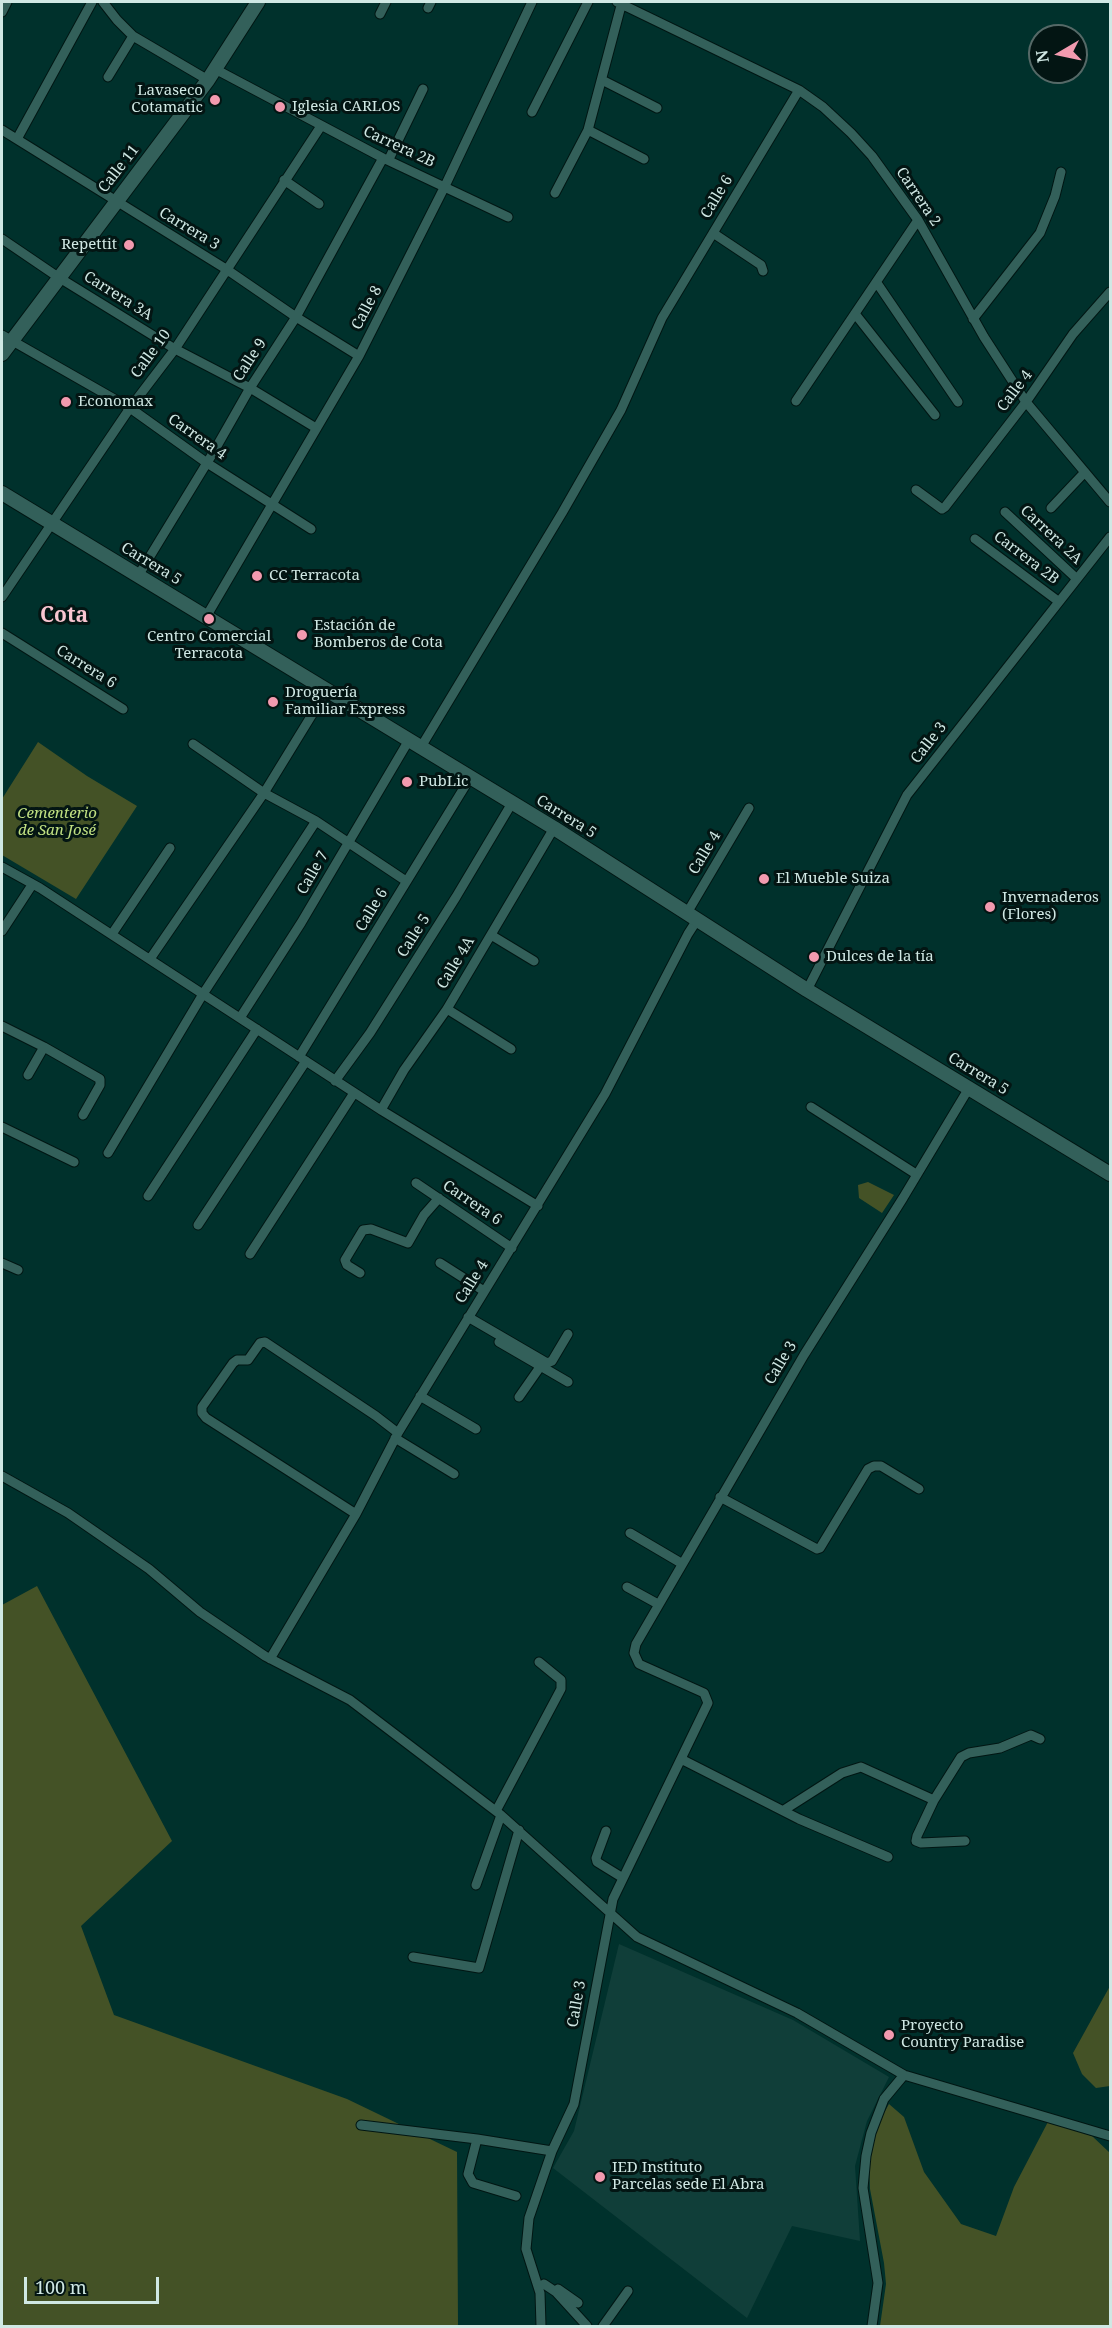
<!DOCTYPE html>
<html>
<head>
<meta charset="utf-8">
<style>
	body { margin:0 }
	#map { position:relative; width:1112px; height:2328px; overflow:hidden; background:#00312c; font-family:"Noto Serif",serif }
	canvas { display:block }
	.frame { position:absolute; inset:0; border:3px solid #d0e8e4; pointer-events:none }
	.north { position:absolute; left:1028px; top:24px; width:60px; height:60px; box-sizing:border-box; background:#031513; border:2px solid #556967; border-radius:50%; rotate:261deg; font-size:16px; font-weight:700; line-height:24px; text-align:center; color:#d0e8e4 }
	.north::after { content:''; display:block; margin:auto; width:21px; height:27px; background:#f29aaf; clip-path:polygon(50% 0,100% 100%,50% 72%,0 100%) }
	.scale { position:absolute; left:24px; top:2277px; width:135px; height:27px; box-sizing:border-box; border:3px solid #d0e8e4; border-top:0; padding-left:8px; font-size:18px; line-height:21px; white-space:nowrap; color:#d0e8e4; -webkit-text-stroke:4px #031513; paint-order:stroke }
</style>
</head>
<body>
<div id="map">
<canvas width="1112" height="2328"></canvas>
<div class="frame"></div>
<div class="north">N</div>
<div class="scale">100 m</div>
</div>
<script>
const ctx = document.querySelector('canvas').getContext('2d');
ctx.lineJoin = 'round';
function paint(path, color) { ctx.fillStyle = color; ctx.fill(path, 'evenodd'); }
const poly = rows => new Path2D(rows.map(r => 'M' + r).join(''));
function strokePath(path, color, width, dash) { ctx.strokeStyle = color; ctx.lineWidth = width; ctx.lineCap = dash ? 'butt' : 'round'; ctx.setLineDash(dash || []); ctx.stroke(path); }
function label(font, color, halo, rows, align = 'center') {
  ctx.font = font + ' "Noto Serif",serif'; ctx.lineWidth = 6; ctx.setLineDash([]); ctx.textBaseline = 'middle'; ctx.strokeStyle = halo; ctx.fillStyle = color; for (const [text, x, y, turn = 0] of rows) {
    ctx.save(); ctx.translate(x, y); ctx.rotate((+turn || 0) * Math.PI / 180); ctx.textAlign = isNaN(turn) ? turn : align; if (halo) ctx.strokeText(text, 0, 0); ctx.fillText(text, 0, 0); ctx.restore();
  }
}
paint(poly([
	[619,1944,793,2020,889,2077,867,2121,855,2166,860,2241,792,2226,747,2318,553,2168,574,2131]
]), '#103e39');
paint(poly([
	[38,742,87,776,137,806,76,899,2,855,2,799],
	[868,1182,894,1195,882,1213,859,1198,858,1185],
	[37,1586,172,1841,81,1926,114,2015,347,2099,457,2152,458,2326,2,2326,2,1605],
	[1110,1986,1110,2086,1096,2088,1082,2074,1073,2053],
	[889,2104,904,2117,924,2172,961,2224,996,2236,1014,2187,1050,2118,1092,2136,1110,2153,1110,2326,880,2326,886,2284,884,2263,870,2189,869,2157,872,2134]
]), '#445226');
const street = poly([
	[103,2,117,20,133,36,208,80],
	[617,2,799,90,823,107,851,133,872,156,918,220,984,337,1026,402,1110,502],
	[428,8,431,2],
	[2,12,7,2],
	[380,14,386,2],
	[215,69,383,158,508,217],
	[108,77,133,36],
	[602,80,657,108],
	[532,112,588,2],
	[2,130,226,269,296,317,359,356],
	[588,130,644,159],
	[17,139,92,2],
	[389,159,423,89],
	[284,180,319,204],
	[555,193,588,130,622,2],
	[713,233,761,265,763,271],
	[2,239,58,277,175,349,250,388,316,428],
	[877,283,958,402],
	[856,315,935,415],
	[973,319,1040,233,1055,196,1061,172],
	[2,335,130,408,207,463,311,529],
	[796,401,918,220],
	[916,490,942,509,945,507,1026,402,1073,334,1110,292],
	[1051,508,1085,472],
	[1005,512,1077,579],
	[975,539,1058,601],
	[138,576,213,453,250,388,296,317,383,158],
	[2,597,130,408,175,349,321,126],
	[206,617,359,356,445,186,532,2],
	[2,633,123,709],
	[193,744,264,793,316,821,406,881],
	[421,747,562,513,621,410,662,318,799,90],
	[2,867,40,888,381,1110,538,1206],
	[687,913,749,808],
	[2,931,32,885],
	[112,934,170,848],
	[491,935,534,961],
	[150,959,264,793,321,700],
	[807,990,907,795,1110,537],
	[447,1009,511,1049],
	[240,1018,301,923,409,740],
	[2,1026,44,1047,100,1079,100,1085,83,1115],
	[299,1057,470,778],
	[28,1075,44,1047],
	[335,1081,370,1033,456,897,512,803],
	[811,1107,916,1174],
	[381,1110,404,1070,447,1009,554,828],
	[2,1127,74,1162],
	[108,1153,203,994,316,821],
	[416,1183,512,1248],
	[148,1196,257,1029],
	[198,1225,306,1061],
	[250,1254,354,1093],
	[2,1263,18,1270],
	[440,1263,484,1291],
	[360,1273,347,1265,345,1260,363,1230,371,1229,408,1243,424,1215,439,1198],
	[468,1317,547,1363,552,1361,568,1334],
	[499,1342,568,1382],
	[420,1396,476,1429],
	[519,1397,540,1367],
	[395,1438,454,1474],
	[2,1476,68,1513,149,1569,200,1612,265,1656,350,1700,501,1815,637,1937,797,2013,904,2075,1110,2136],
	[720,1497,817,1549,820,1548,868,1469,874,1466,881,1466,919,1489],
	[356,1514,206,1418,202,1413,202,1407,233,1363,237,1360,248,1360,260,1343,265,1342,376,1416,398,1433],
	[630,1533,681,1563],
	[627,1587,658,1604],
	[270,1659,356,1514,398,1433,605,1094,688,934,697,920],
	[681,1759,799,1819,888,1857],
	[784,1810,842,1773,861,1767,934,1800],
	[496,1811,561,1689,561,1680,539,1662],
	[606,1831,596,1858,597,1862,623,1878],
	[965,1841,921,1843,916,1841,917,1836,934,1800,961,1757,969,1753,1000,1748,1031,1735,1040,1739],
	[476,1885,501,1815],
	[413,1957,479,1968,519,1830],
	[361,2125,477,2139,552,2151],
	[477,2139,468,2174,473,2183,516,2196],
	[544,2284,556,2292,587,2326],
	[558,2289,578,2303],
	[541,2326,540,2293,526,2249,529,2218,552,2151,574,2104,613,1899,708,1703,704,1693,639,1664,634,1653,636,1644,804,1355,903,1198,969,1088],
	[603,2326,628,2291],
	[872,2326,878,2283,863,2188,866,2156,871,2133,884,2099,904,2075]
]);
const secondary = poly([
	[2,354,208,80,258,2],
	[2,493,554,828,807,990,1110,1174]
]);
strokePath(street, '#011613', 11);
strokePath(secondary, '#011613', 16);
strokePath(street, '#33605a', 9);
strokePath(secondary, '#33605a', 14);
for (const [x, y, r, color] of [
	[215,100,6,"#f29aaf"],
	[280,107,6,"#f29aaf"],
	[129,245,6,"#f29aaf"],
	[66,402,6,"#f29aaf"],
	[257,576,6,"#f29aaf"],
	[209,619,6,"#f29aaf"],
	[302,635,6,"#f29aaf"],
	[273,702,6,"#f29aaf"],
	[407,782,6,"#f29aaf"],
	[764,879,6,"#f29aaf"],
	[990,907,6,"#f29aaf"],
	[814,957,6,"#f29aaf"],
	[889,2035,6,"#f29aaf"],
	[600,2177,6,"#f29aaf"]
]) { const dot = new Path2D(); dot.arc(x, y, r, 0, 2 * Math.PI); ctx.fillStyle = color; ctx.fill(dot); strokePath(dot, '#031513', 2); }
label('15px', '#d0e8e4', '#031513', [
	["Lavaseco",203,91,"right"],
	["Cotamatic",203,108,"right"],
	["Iglesia CARLOS",292,107],
	["Repettit",117,245,"right"],
	["Economax",78,402],
	["CC Terracota",269,576],
	["Estación de",314,626],
	["Bomberos de Cota",314,643],
	["Centro Comercial",209,637,"center"],
	["Terracota",209,654,"center"],
	["Droguería",285,693],
	["Familiar Express",285,710],
	["PubLic",419,782],
	["El Mueble Suiza",776,879],
	["Invernaderos",1002,898],
	["(Flores)",1002,915],
	["Dulces de la tía",826,957],
	["Proyecto",901,2026],
	["Country Paradise",901,2043],
	["IED Instituto",612,2168],
	["Parcelas sede El Abra",612,2185]
], 'left');
label('15px', '#d0e8e4', '#031513', [
	["Carrera 2B",399,147,25],
	["Calle 11",119,169,-52],
	["Calle 6",717,197,-59],
	["Carrera 2",918,197,56],
	["Carrera 3",189,229,31],
	["Carrera 3A",118,296,32],
	["Calle 8",367,308,-62],
	["Calle 10",151,354,-54],
	["Calle 9",250,360,-57],
	["Calle 4",1015,391,-53],
	["Carrera 4",197,437,35],
	["Carrera 2A",1051,535,43],
	["Carrera 2B",1026,558,37],
	["Carrera 5",151,564,31],
	["Carrera 6",86,667,32],
	["Calle 3",929,743,-52],
	["Carrera 5",566,817,32],
	["Calle 4",705,853,-59],
	["Calle 7",313,873,-60],
	["Calle 6",372,910,-59],
	["Calle 5",414,936,-58],
	["Calle 4A",456,963,-59],
	["Carrera 5",978,1074,31],
	["Carrera 6",472,1203,34],
	["Calle 4",472,1282,-58],
	["Calle 3",781,1363,-59],
	["Calle 3",577,2004,-80]
]);
label('italic 15px', '#c0e082', '#031513', [
	["Cementerio",57,814],
	["de San José",57,831]
]);
label('bold 21px', '#f9c6d1', '#031513', [
	["Cota",64,616]
]);
</script>
</body>
</html>
